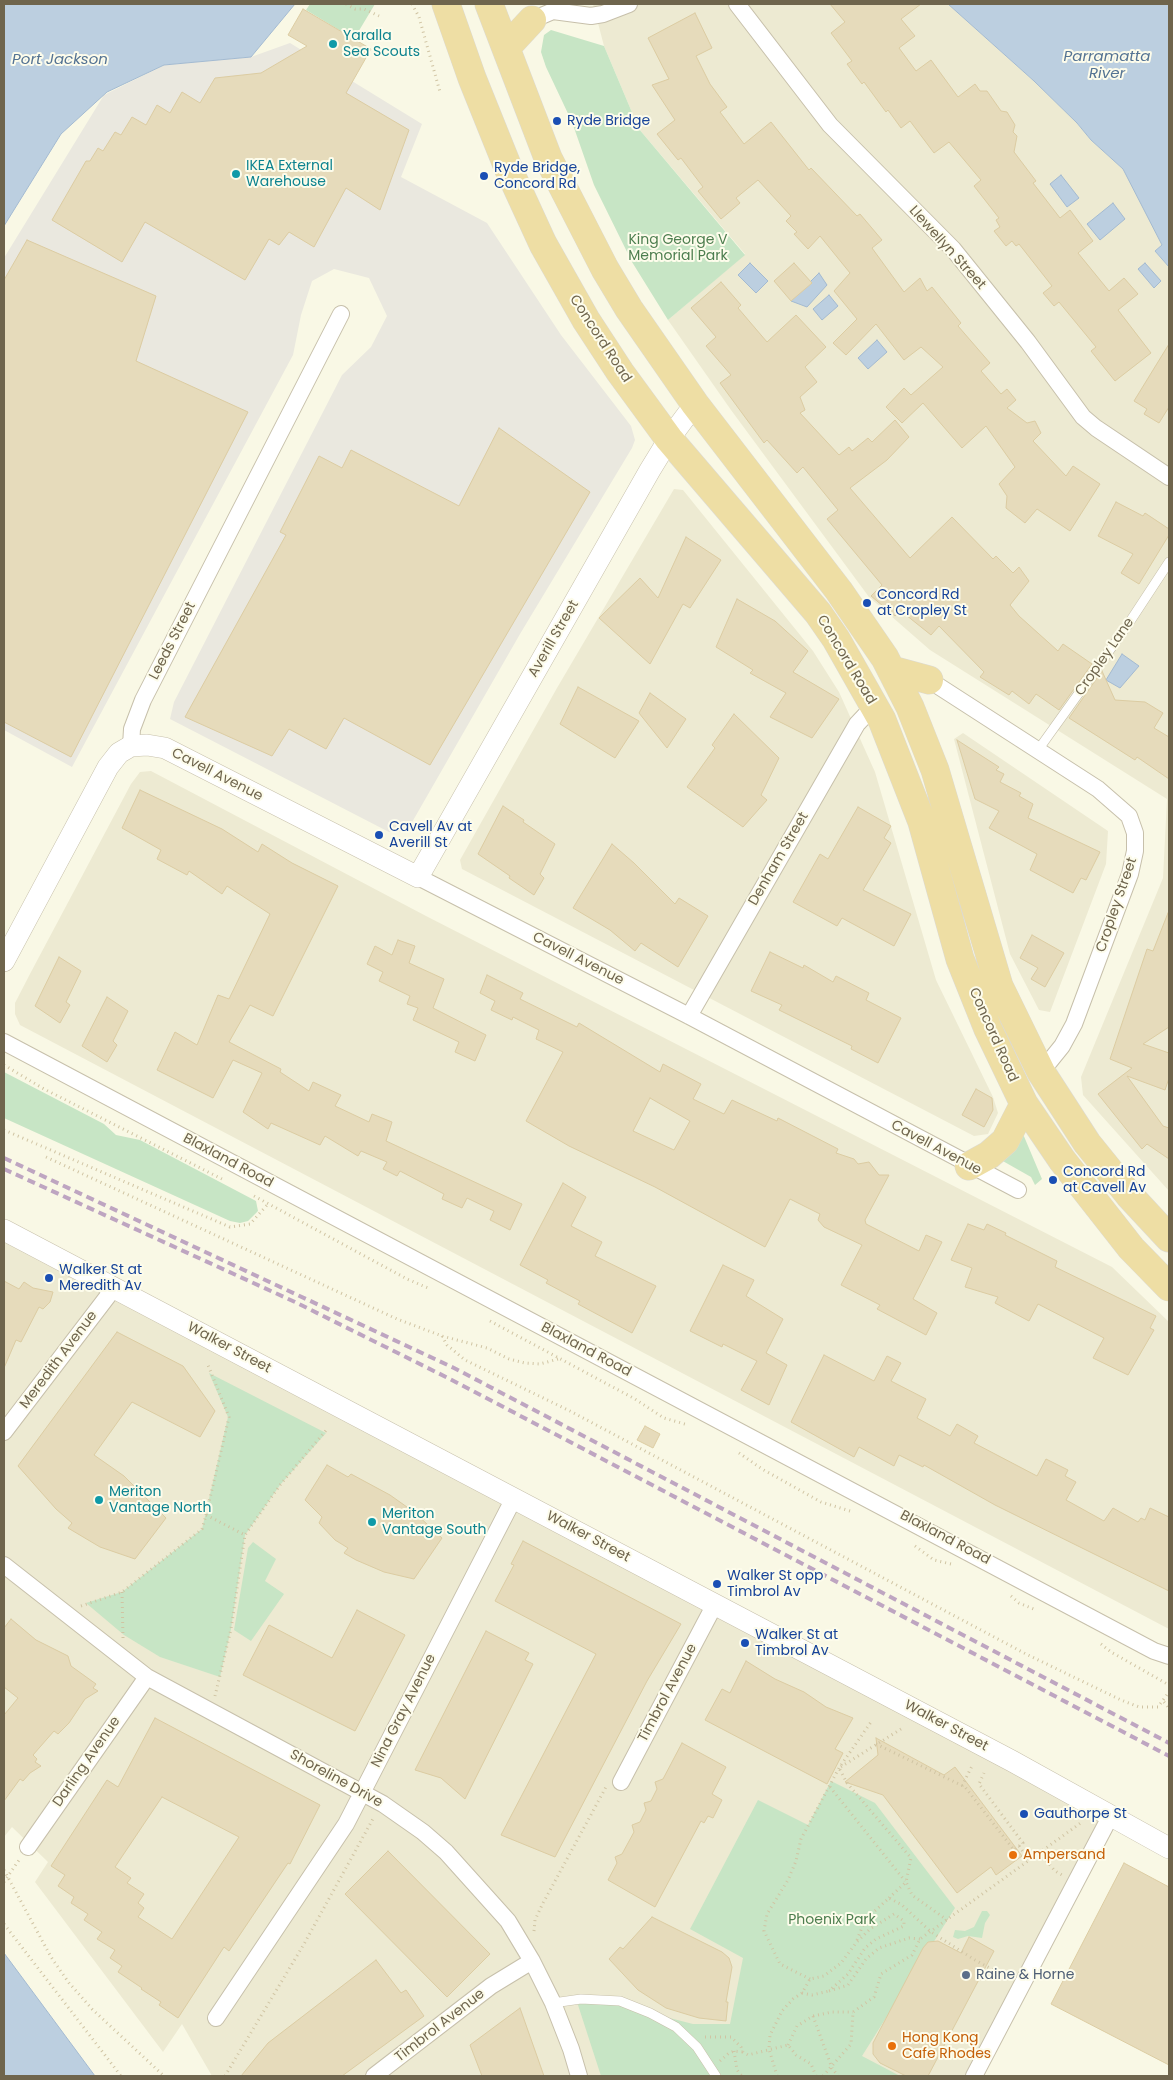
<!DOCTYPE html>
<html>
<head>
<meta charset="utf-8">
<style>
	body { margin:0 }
	#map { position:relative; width:1173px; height:2080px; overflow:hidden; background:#f9f8e5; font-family:Poppins,sans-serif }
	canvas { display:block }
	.frame { position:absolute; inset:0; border:5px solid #6f654d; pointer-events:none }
</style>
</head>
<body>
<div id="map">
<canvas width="1173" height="2080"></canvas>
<div class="frame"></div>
</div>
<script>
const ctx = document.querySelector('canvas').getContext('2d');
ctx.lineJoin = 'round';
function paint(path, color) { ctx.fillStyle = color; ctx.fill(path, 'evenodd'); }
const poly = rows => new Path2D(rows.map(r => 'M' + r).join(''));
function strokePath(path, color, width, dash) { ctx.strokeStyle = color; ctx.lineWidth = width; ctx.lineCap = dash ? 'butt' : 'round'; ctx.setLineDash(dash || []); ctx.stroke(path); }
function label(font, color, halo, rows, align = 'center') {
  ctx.font = font + ' Poppins,sans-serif'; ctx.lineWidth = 4; ctx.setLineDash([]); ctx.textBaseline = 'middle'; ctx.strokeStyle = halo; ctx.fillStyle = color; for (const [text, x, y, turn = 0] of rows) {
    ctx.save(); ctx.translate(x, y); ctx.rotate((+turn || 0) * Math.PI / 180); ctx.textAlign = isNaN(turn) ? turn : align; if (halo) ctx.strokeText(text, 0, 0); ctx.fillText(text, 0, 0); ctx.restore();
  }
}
paint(poly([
	[593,4,948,4,1034,81,1077,123,1091,140,1123,169,1143,204,1162,245,1155,251,1169,267,1169,1191,1083,1095,1081,1077,1163,878,1167,799,930,650,891,616,869,597,731,410,668,320,745,254,639,129,604,46],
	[674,489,683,490,813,651,839,692,875,772,936,980,993,1097,998,1113,988,1134,974,1136,462,869,460,860,557,688],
	[963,733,1108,831,1106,864,1050,1012,1039,1010,1010,954,954,739],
	[151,771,426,916,1112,1267,1169,1322,1169,1629,20,1025,15,1014,15,1003,31,972,131,784,140,772],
	[4,1230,1111,1815,974,2076,212,2076,182,2024,163,2052,35,1882,48,1862,12,1827,4,1837]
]), '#edead2');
paint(poly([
	[290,43,422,124,401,177,487,223,561,335,631,426,635,440,632,448,520,634,407,831,389,832,170,719,174,702,342,375,371,347,387,316,369,278,334,269,312,281,301,315,293,355,72,767,4,730,4,258,104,95,164,65,251,57]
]), '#eae8df');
paint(poly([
	[310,4,375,4,354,39,306,10],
	[551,30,604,46,639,129,745,255,668,320,632,262,594,185,572,122,546,67,541,52,544,35],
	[4,1072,104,1124,116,1135,140,1140,256,1201,258,1211,248,1221,240,1223,230,1221,4,1118],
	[1023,1134,1042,1179,1035,1185,1031,1177,1001,1160],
	[209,1373,326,1433,280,1485,245,1535,231,1629,220,1677,160,1657,124,1635,86,1603,122,1592,202,1529,228,1417],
	[253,1542,276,1559,265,1581,284,1594,251,1641,234,1630,248,1548],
	[831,1781,875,1803,955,1908,862,2056,900,2076,601,2076,578,2005,581,1999,620,2001,650,2013,693,2024,730,2024,743,1958,690,1929,758,1800,808,1825],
	[982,1911,987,1911,990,1915,985,1923,982,1938,968,1936,958,1939,953,1937,955,1930,965,1931,974,1927]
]), '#c7e5c5');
const water = poly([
	[4,4,295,4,251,57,164,65,107,92,61,134,4,226,4,4],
	[948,4,1169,4,1169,267,1155,251,1162,245,1123,169,1091,140,1077,123,1034,81,948,4],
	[1061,175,1079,198,1067,207,1050,184,1061,175],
	[1113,203,1125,219,1100,240,1087,224,1113,203],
	[750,263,768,281,756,293,738,275,750,263],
	[1145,263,1161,281,1154,288,1138,269,1145,263],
	[819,273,827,285,807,307,791,301,819,273],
	[829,295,838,306,822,320,813,309,829,295],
	[877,340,887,352,868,369,858,358,877,340],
	[1122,654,1139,666,1120,688,1106,680,1122,654],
	[4,1953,95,2076,4,2076,4,1953]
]);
paint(water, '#bccfe0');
strokePath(water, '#a3bad1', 1);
const building = poly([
	[830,4,921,4,901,19,915,36,899,48,916,71,931,60,958,97,975,84,980,91,987,91,1001,111,1007,112,1015,125,1013,132,1017,136,1014,152,1036,181,1033,183,1060,218,1070,210,1093,241,1078,253,1109,291,1124,278,1138,294,1118,310,1151,353,1115,381,1091,351,1096,347,1059,302,1054,306,1043,293,1052,286,1019,244,1016,246,1012,241,1006,246,994,231,1000,227,996,220,999,218,974,186,981,180,949,142,934,153,910,121,901,128,888,110,886,112,864,82,862,84,847,64,852,61,831,33,845,22,830,4],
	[303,9,371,49,346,93,409,130,380,210,346,188,314,247,289,232,279,245,269,239,245,280,145,222,122,262,52,220,86,161,90,161,98,148,103,151,115,132,121,135,132,117,146,125,157,105,170,113,182,92,200,103,215,78,261,73,307,46,288,35,303,9],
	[695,13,712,48,696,56,710,84,727,107,720,112,744,144,771,122,809,170,811,168,857,216,860,214,882,240,872,248,904,292,920,278,927,291,932,287,961,323,958,326,990,363,981,371,1001,394,1007,389,1016,400,1007,408,1027,423,1035,421,1041,433,1033,441,1066,476,1073,466,1100,484,1070,531,1037,509,1025,523,1006,508,1007,496,999,484,1015,467,986,426,962,448,923,403,902,423,886,407,904,388,911,395,943,367,921,347,904,360,876,324,846,355,833,343,857,319,834,291,850,273,820,236,808,249,794,234,797,232,786,221,791,216,758,180,736,198,740,203,721,219,698,191,703,187,681,158,678,160,657,134,675,120,652,85,669,79,648,38,695,13],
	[27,240,156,296,136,361,248,412,71,757,4,722,4,280,27,240],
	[794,263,812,283,791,301,774,281,794,263],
	[721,282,741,305,738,308,767,342,796,315,826,347,805,367,817,382,800,397,805,410,800,413,839,455,849,447,852,451,868,438,872,442,895,420,909,437,887,460,850,488,910,558,952,517,993,559,996,556,1013,573,1019,567,1029,581,1010,605,1019,616,1058,651,1063,644,1092,664,1059,710,1036,694,1029,704,1012,691,1009,695,980,677,984,672,939,626,931,635,901,611,895,616,871,596,882,585,827,519,838,510,803,467,797,473,767,440,764,443,720,383,731,375,706,346,716,337,691,308,721,282],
	[1169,344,1169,407,1159,423,1144,414,1147,409,1134,401,1169,344],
	[499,428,590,492,430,765,344,718,326,749,289,729,272,756,185,717,286,535,280,532,319,456,342,468,351,450,459,506,499,428],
	[1116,502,1143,516,1145,513,1169,529,1169,535,1139,584,1121,573,1133,554,1098,536,1116,502],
	[686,537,721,560,690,608,683,604,650,664,599,618,640,578,658,598,686,537],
	[737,599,775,621,808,651,793,672,839,699,812,738,770,717,786,693,750,673,753,670,716,647,737,599],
	[1102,671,1115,700,1145,702,1163,713,1154,728,1169,737,1169,779,1137,757,1135,760,1069,718,1102,671],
	[578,687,639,721,615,758,560,724,578,687],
	[650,693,686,719,667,748,639,713,650,693],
	[734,714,779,758,761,795,767,800,743,827,687,787,715,748,712,745,734,714],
	[957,740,999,767,996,770,1004,774,1000,782,1021,793,1019,796,1033,804,1028,818,1100,852,1086,880,1081,878,1073,893,1030,870,1037,854,989,828,999,811,975,799,957,740],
	[140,790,222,829,258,852,262,844,292,863,338,886,273,1016,250,1005,229,1042,281,1069,280,1072,309,1091,313,1082,341,1095,335,1106,369,1122,372,1114,392,1122,386,1141,522,1204,510,1230,490,1220,494,1211,467,1198,462,1208,442,1199,444,1194,400,1171,397,1176,383,1169,387,1162,361,1151,358,1156,325,1136,320,1145,271,1123,268,1129,243,1112,262,1073,233,1060,213,1098,157,1070,175,1032,197,1045,218,995,229,999,270,914,227,886,222,894,189,871,187,875,157,859,161,850,122,828,140,790],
	[503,806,524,820,523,822,555,844,540,874,544,878,534,895,509,878,510,876,478,854,503,806],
	[858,807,891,826,884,838,891,843,863,890,911,914,894,946,842,918,837,926,793,902,820,854,828,859,858,807],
	[612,844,634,863,675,904,679,898,708,916,678,967,641,943,635,951,610,930,573,908,612,844],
	[1168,913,1169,1027,1143,1044,1169,1053,1169,1078,1165,1090,1127,1076,1163,1126,1169,1128,1169,1159,1147,1144,1142,1149,1098,1094,1132,1068,1110,1059,1147,949,1153,951,1168,913],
	[1032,935,1064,953,1045,987,1031,979,1038,968,1020,958,1032,935],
	[398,940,415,946,409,963,444,979,433,1008,486,1035,475,1061,455,1052,459,1042,413,1020,418,1008,407,1004,410,996,379,981,383,972,367,964,375,946,392,955,398,940],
	[770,952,803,968,804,965,833,982,836,976,869,993,866,1000,901,1018,878,1063,851,1049,852,1046,779,1010,782,1005,751,991,770,952],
	[59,957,81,971,66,1002,70,1005,60,1023,35,1006,59,957],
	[487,975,523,993,520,999,577,1027,579,1023,660,1072,663,1064,701,1084,693,1099,724,1114,732,1100,777,1121,778,1118,838,1149,836,1153,854,1159,858,1164,869,1162,879,1175,889,1175,865,1220,866,1224,919,1251,926,1235,942,1242,913,1299,937,1313,926,1335,877,1309,880,1305,841,1285,862,1245,824,1227,818,1220,820,1214,790,1199,765,1247,655,1187,569,1146,526,1121,563,1052,536,1039,539,1030,513,1017,512,1020,491,1010,495,1001,480,993,487,975],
	[650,1098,690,1121,674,1150,633,1131,650,1098],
	[107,997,128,1011,113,1041,117,1045,107,1062,82,1046,107,997],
	[976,1089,992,1098,993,1110,984,1127,962,1115,976,1089],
	[563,1183,586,1197,571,1226,602,1242,595,1256,656,1286,632,1333,578,1304,580,1301,546,1283,548,1280,520,1265,563,1183],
	[968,1224,984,1230,987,1224,1006,1233,1005,1235,1057,1261,1055,1267,1156,1316,1150,1328,1154,1330,1128,1375,1093,1358,1104,1338,1038,1304,1029,1321,995,1303,998,1297,965,1287,972,1268,951,1260,968,1224],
	[723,1265,754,1280,746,1296,783,1319,766,1353,787,1365,769,1405,741,1390,757,1361,723,1344,722,1347,690,1331,723,1265],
	[4,1281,19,1289,24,1282,33,1288,53,1292,50,1302,43,1309,39,1307,21,1342,16,1340,4,1368,4,1281],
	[117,1332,183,1366,215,1411,200,1437,132,1402,94,1455,124,1476,166,1518,135,1559,100,1547,68,1528,72,1523,56,1509,18,1466,117,1332],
	[824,1355,874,1381,887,1356,901,1363,891,1381,926,1399,917,1418,950,1436,957,1424,978,1436,974,1443,1037,1476,1046,1459,1068,1470,1065,1476,1076,1482,1066,1500,1104,1521,1113,1508,1138,1522,1141,1518,1145,1520,1150,1508,1169,1517,1169,1591,995,1505,924,1465,923,1467,899,1455,894,1466,859,1447,854,1457,791,1422,824,1355],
	[645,1426,660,1434,653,1448,637,1440,645,1426],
	[327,1465,348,1477,351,1474,390,1495,414,1512,442,1538,414,1579,384,1572,356,1560,344,1553,348,1548,335,1540,319,1523,322,1517,305,1500,327,1465],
	[523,1541,681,1624,647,1681,555,1857,501,1835,596,1654,495,1601,514,1565,511,1564,523,1541],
	[357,1610,405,1635,355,1731,243,1675,269,1625,332,1658,357,1610],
	[11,1619,36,1640,68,1656,71,1666,96,1684,93,1688,98,1691,85,1699,69,1723,58,1734,54,1731,33,1755,37,1759,35,1762,41,1766,30,1773,23,1781,20,1779,4,1801,4,1715,18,1698,4,1687,4,1628,11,1619],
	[486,1631,529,1653,525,1660,533,1664,465,1799,441,1778,415,1770,486,1631],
	[746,1661,775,1679,804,1692,826,1707,853,1718,835,1749,843,1753,827,1784,705,1720,722,1689,730,1693,746,1661],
	[155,1718,320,1805,290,1864,288,1863,229,1951,224,1947,178,2018,159,2005,161,2002,141,1989,142,1988,118,1972,122,1966,110,1958,115,1950,97,1939,102,1932,84,1920,88,1914,71,1903,74,1897,58,1886,65,1875,51,1866,107,1780,118,1787,155,1718],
	[162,1797,239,1837,172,1939,138,1917,144,1908,138,1903,144,1894,127,1883,131,1878,115,1867,162,1797],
	[876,1738,944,1775,955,1767,1022,1856,996,1875,991,1867,957,1893,883,1795,845,1782,878,1755,876,1738],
	[682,1743,726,1767,712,1794,722,1800,713,1818,708,1816,704,1823,701,1821,655,1907,608,1880,617,1863,615,1857,622,1854,634,1832,632,1825,640,1822,646,1810,644,1803,651,1801,657,1789,655,1782,663,1779,682,1743],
	[388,1851,490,1954,447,1997,345,1894,388,1851],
	[1124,1863,1169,1887,1169,2065,1051,2004,1124,1863],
	[652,1917,722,1952,729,1958,732,1967,726,2002,728,2002,726,2021,699,2018,666,2008,638,1990,609,1959,620,1947,623,1949,652,1917],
	[969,1937,994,1951,928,2076,906,2076,880,2063,873,2054,873,2043,923,1948,928,1942,938,1941,961,1953,969,1937],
	[376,1960,401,1993,406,1990,424,2016,342,2076,241,2076,268,2043,376,1960],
	[520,2008,544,2076,482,2076,470,2045,520,2008]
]);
paint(building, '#e6dbbb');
strokePath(building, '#dccca2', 1);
const service = poly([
	[1038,750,1127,626,1169,562],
	[553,2003,581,1999,620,2001,650,2013,676,2027,697,2047,716,2076]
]);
const minor = poly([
	[737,4,830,125,953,249,1028,342,1083,417,1096,428,1169,477],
	[532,20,553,11,591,16,603,14,629,4],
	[929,680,1098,789,1129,816,1135,833,1135,851,1130,874,1074,1024,1062,1046,1041,1072],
	[131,746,132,729,143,700,341,314],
	[418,877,689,1016,1018,1190],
	[689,1016,857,724,874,706],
	[4,1042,1154,1651,1169,1656],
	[4,1432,114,1288],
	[4,1565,147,1677,383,1804,423,1832,446,1852,508,1921,532,1961,553,2003,571,2049,579,2076],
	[621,1782,715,1604],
	[28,1847,147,1677],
	[216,2018,346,1824,514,1498],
	[374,2076,491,1986,532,1961],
	[974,2076,1111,1815]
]);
const tertiary = poly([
	[4,961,108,767,119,753,131,746,147,745,165,748,418,877,650,470,669,439,695,404],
	[4,1230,1012,1761,1169,1848]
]);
const trunk = poly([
	[446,4,472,78,509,170,543,244,586,320,620,372,669,439,818,613,836,639,882,720,922,822,960,959,988,1029,1024,1104,1062,1160,1131,1248,1169,1287],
	[489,4,548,158,605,269,629,309,695,404,839,591,885,658,910,707,935,770,999,986,1041,1072,1087,1143,1129,1195,1169,1238],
	[506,48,532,20],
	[892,670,929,680],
	[969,1166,989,1155,1005,1141,1024,1104]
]);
strokePath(service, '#c7c0ab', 10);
strokePath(minor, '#c7c0ab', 18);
strokePath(tertiary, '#c7c0ab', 22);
strokePath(trunk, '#dcdad4', 29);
strokePath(poly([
	[346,4,355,9,364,9,379,16],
	[412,4,419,17,440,92],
	[4,1065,44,1089,224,1180],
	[4,1130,230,1227,250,1224,268,1204],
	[46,1157,397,1319,442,1336,487,1348,509,1359,525,1363,540,1364,558,1359],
	[254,1196,407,1279,428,1288],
	[490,1321,635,1399,664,1418,688,1425],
	[442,1336,447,1345,465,1360,570,1411,1026,1654,1121,1700,1139,1707,1158,1707,1169,1692],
	[739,1453,762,1469,821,1502,850,1511],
	[206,1515,229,1417,208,1365],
	[915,1546,934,1560,951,1564],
	[122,1592,123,1638],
	[1011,1596,1019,1603,1036,1610],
	[81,1606,122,1592,202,1529,206,1515,245,1535],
	[1101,1644,1111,1652,1169,1685],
	[215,1696,231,1629,245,1535,280,1485,328,1428],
	[1164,1702,1169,1708],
	[901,1729,839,1768,847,1783,911,1858,906,1882],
	[876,1744,965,1787,1014,1850,1023,1843,979,1784,984,1773],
	[962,1786,972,1766],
	[830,1787,905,1881],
	[1019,1846,1030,1861],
	[1040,1853,1055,1871,1062,1875],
	[4,1870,51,1957,69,1983,92,2009,164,2076],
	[4,1882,19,1860],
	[889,1898,906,1882,912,1895,947,1920],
	[4,1924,121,2076],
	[534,1931,535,1920,542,1905,606,1787],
	[857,1940,865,1920,889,1898,902,1905,931,1932,975,1960,1008,1978],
	[810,1979,780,1964,764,1931,767,1914,788,1880,796,1861,801,1839,839,1768,871,1722],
	[802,1993,812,1995,829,1991],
	[813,2016,832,2068,838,2076],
	[705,2037,731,2037,741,2047,743,2052,748,2055,788,2045,796,2055,811,2064,816,2076],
	[788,2045,797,2026,813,2016,832,2012,853,2012],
	[734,2051,737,2070,742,2076],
	[720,2061,729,2053,734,2051,743,2052],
	[225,2076,304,1944,374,1817],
	[777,2076,769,2049,770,2035,782,2011,793,1999,802,1993,810,1979,824,1976,841,1963,856,1943,870,1929,894,1914,904,1921,904,1926,876,1939,865,1948,848,1974,829,1991,848,1985,866,1959,879,1948,909,1938,920,1939],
	[823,2076,851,2044,853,2012,874,1997,881,1974,912,1955,920,1939,1082,1822]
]), '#d0c4a3', 3, [1, 4]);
strokePath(service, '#fff', 9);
strokePath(minor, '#fff', 16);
strokePath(tertiary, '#fff', 21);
strokePath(trunk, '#eedea4', 28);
strokePath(poly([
	[4,1158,454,1368,1169,1743],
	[4,1169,295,1302,450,1379,1169,1756]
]), '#bea5c1', 4, [8, 5]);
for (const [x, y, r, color] of [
	[333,44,5,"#0f9aa8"],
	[557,121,5,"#1a4fb4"],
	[236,174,5,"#0f9aa8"],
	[484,176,5,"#1a4fb4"],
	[867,603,5,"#1a4fb4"],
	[379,835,5,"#1a4fb4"],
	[1053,1180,5,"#1a4fb4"],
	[49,1278,5,"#1a4fb4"],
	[99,1500,5,"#0f9aa8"],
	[372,1522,5,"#0f9aa8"],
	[717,1584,5,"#1a4fb4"],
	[745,1643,5,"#1a4fb4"],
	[1024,1814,5,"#1a4fb4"],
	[1013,1855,5,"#e8710a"],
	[966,1975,5,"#5c6f8a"],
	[892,2046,5,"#e8710a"]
]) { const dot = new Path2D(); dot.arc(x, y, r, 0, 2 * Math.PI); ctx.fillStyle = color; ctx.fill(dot); strokePath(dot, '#fdfceb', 2); }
label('14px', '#0d838f', '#fdfceb', [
	["Yaralla",343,36],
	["Sea Scouts",343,52],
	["IKEA External",246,166],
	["Warehouse",246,182],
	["Meriton",109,1492],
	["Vantage North",109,1508],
	["Meriton",382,1514],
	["Vantage South",382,1530]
], 'left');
label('14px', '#164399', '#fdfceb', [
	["Ryde Bridge",567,121],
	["Ryde Bridge,",494,168],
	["Concord Rd",494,184],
	["Concord Rd",877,595],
	["at Cropley St",877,611],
	["Cavell Av at",389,827],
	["Averill St",389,843],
	["Concord Rd",1063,1172],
	["at Cavell Av",1063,1188],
	["Walker St at",59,1270],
	["Meredith Av",59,1286],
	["Walker St opp",727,1576],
	["Timbrol Av",727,1592],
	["Walker St at",755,1635],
	["Timbrol Av",755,1651],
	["Gauthorpe St",1034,1814]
], 'left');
label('14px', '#4d7e4f', '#fdfceb', [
	["King George V",678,240],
	["Memorial Park",678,256],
	["Phoenix Park",832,1920]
]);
label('14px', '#6f654d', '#fdfceb', [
	["Llewellyn Street",947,248,48],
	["Concord Road",600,339,57],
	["Averill Street",554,639,-60],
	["Leeds Street",173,641,-63],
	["Cropley Lane",1105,657,-55],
	["Concord Road",846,660,59],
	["Cavell Avenue",217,775,27],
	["Denham Street",779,859,-60],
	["Cropley Street",1117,905,-71],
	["Cavell Avenue",578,959,27],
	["Concord Road",993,1035,66],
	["Cavell Avenue",936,1148,28],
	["Blaxland Road",228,1161,28],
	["Walker Street",229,1348,28],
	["Blaxland Road",586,1350,28],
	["Meredith Avenue",59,1360,-53],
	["Walker Street",588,1537,28],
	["Blaxland Road",945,1538,28],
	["Timbrol Avenue",668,1693,-62],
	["Nina Gray Avenue",404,1711,-63],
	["Walker Street",946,1726,28],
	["Darling Avenue",87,1762,-55],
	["Shoreline Drive",336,1779,29],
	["Timbrol Avenue",440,2026,-38]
]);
label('14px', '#c56008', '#fdfceb', [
	["Ampersand",1023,1855],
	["Hong Kong",902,2038],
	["Cafe Rhodes",902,2054]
], 'left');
label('14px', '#4e5e75', '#fdfceb', [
	["Raine & Horne",976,1975]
], 'left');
label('italic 15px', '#547393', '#fdfceb', [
	["Parramatta",1107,57],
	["River",1107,74],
	["Port Jackson",60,60]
]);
</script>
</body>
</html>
